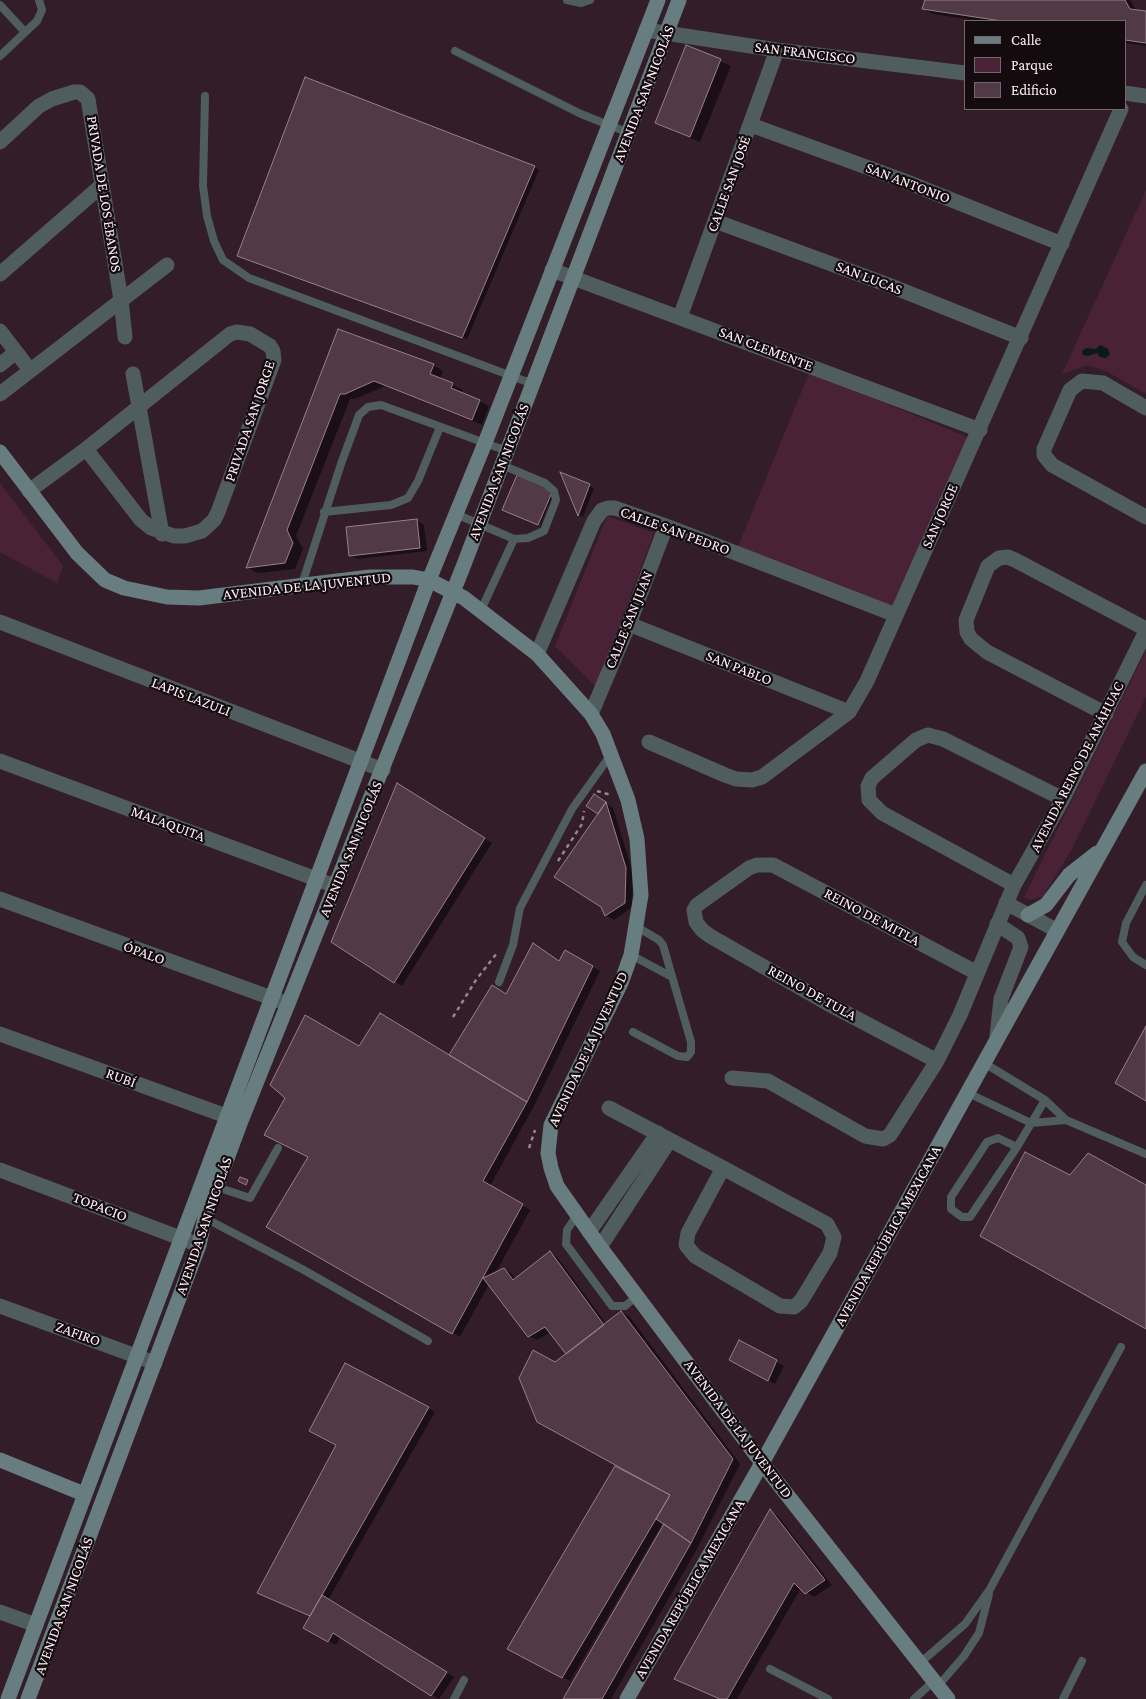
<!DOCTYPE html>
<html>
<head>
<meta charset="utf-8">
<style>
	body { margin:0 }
	#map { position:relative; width:1146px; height:1699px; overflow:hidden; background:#321d28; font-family:"Crimson Pro",serif }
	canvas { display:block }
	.legend { position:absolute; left:964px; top:20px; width:162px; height:90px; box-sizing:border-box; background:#140b0f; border:1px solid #72676c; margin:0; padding:6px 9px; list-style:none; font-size:15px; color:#fff0f7 }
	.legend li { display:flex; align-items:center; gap:10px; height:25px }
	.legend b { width:25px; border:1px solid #72676c }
</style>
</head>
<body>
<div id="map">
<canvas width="1146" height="1699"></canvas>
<ul class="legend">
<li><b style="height:6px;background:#677d80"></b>Calle</li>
<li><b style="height:14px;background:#4a2238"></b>Parque</li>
<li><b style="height:14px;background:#513945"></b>Edificio</li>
</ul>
</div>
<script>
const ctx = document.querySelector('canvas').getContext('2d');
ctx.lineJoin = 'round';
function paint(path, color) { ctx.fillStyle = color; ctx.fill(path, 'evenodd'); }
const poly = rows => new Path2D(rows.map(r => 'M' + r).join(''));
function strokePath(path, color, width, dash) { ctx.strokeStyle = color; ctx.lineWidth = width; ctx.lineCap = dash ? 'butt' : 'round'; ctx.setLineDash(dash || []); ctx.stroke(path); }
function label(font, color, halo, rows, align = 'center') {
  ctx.font = font + ' "Crimson Pro",serif'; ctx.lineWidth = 4.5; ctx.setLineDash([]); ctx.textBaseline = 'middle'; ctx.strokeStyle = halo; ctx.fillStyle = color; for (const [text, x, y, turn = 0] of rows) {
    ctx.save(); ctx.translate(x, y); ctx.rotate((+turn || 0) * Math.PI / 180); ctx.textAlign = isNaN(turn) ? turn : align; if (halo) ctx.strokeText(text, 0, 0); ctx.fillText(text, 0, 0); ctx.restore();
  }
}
paint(poly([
	[1146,190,1146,394,1106,371,1087,365,1062,374],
	[810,371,969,438,895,607,737,549],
	[0,483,63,566,57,583,0,552],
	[607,516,654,533,596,687,555,646],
	[1146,650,1146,697,1071,851,1043,896,1030,900,1024,897]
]), '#4a2238');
paint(poly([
	[1100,345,1108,349,1110,354,1106,358,1100,357,1097,353,1088,356,1083,355,1082,351,1086,348,1096,349]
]), '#0a191b');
paint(poly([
	[926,0,1130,0,1137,11,1146,13,1146,46,1125,43,1125,21,979,21,933,14,923,9],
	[687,47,731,66,700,142,656,123],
	[534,167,539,170,467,339,244,258],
	[339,331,433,365,443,371,440,379,463,390,461,393,489,406,482,425,385,386,355,399,350,399,296,536,303,549,295,569,258,573,248,568],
	[562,474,594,488,583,517,579,515],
	[554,492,540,525,505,511],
	[417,521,424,525,427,551,357,559,350,555],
	[397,785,492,843,402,986,332,942],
	[595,796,613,808,633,873,632,907,614,920,606,915,602,906,599,814],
	[565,951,600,971,534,1106,490,1186,530,1210,495,1274,504,1269,511,1273,516,1280,550,1253,557,1257,607,1325,622,1312,629,1316,740,1464,698,1547,611,1699,565,1699,665,1524,663,1523,570,1681,509,1649,617,1465,555,1363,568,1354,551,1332,537,1340,529,1336,489,1284,460,1337,268,1226,309,1157,359,1047,449,1057,507,995,560,962],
	[739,1341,784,1366,775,1384,730,1359],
	[428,1408,435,1412,328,1600,454,1677,439,1699,341,1637,336,1645,304,1628,311,1616,258,1593],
	[770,1511,777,1515,832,1585,814,1597,801,1588,737,1699,721,1699]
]), '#0007');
const building = poly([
	[925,0,1125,0,1130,9,1146,11,1146,43,1125,40,1125,21,1002,21,922,9,925,0],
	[686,45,721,59,690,137,655,123,686,45],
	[305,77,535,166,462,338,237,256,305,77],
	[338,329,434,364,430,374,453,383,451,388,480,400,472,420,374,381,345,394,340,394,287,530,293,543,285,563,246,568,338,329],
	[560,472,590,484,578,516,560,472],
	[517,475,553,490,538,525,502,510,517,475],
	[417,519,420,548,349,556,346,527,417,519],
	[397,783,485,838,394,983,331,942,397,783],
	[594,794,606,802,598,814,586,806,594,794],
	[606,802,626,868,625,903,605,916,601,907,554,877,606,802],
	[533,943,559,961,565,950,593,966,527,1102,449,1055,492,985,506,994,533,943],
	[380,1013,527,1102,483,1181,523,1204,452,1334,266,1227,308,1157,264,1135,285,1098,270,1085,305,1015,359,1046,380,1013],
	[1146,1026,1146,1101,1115,1083,1146,1026],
	[1025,1152,1070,1175,1088,1153,1146,1185,1146,1329,980,1236,1025,1152],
	[240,1177,248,1180,246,1185,238,1181,240,1177],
	[550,1251,604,1325,566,1354,545,1327,528,1337,483,1278,504,1268,513,1280,550,1251],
	[621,1311,733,1459,691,1543,656,1519,670,1495,537,1422,519,1378,533,1350,555,1362,621,1311],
	[739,1340,777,1360,768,1381,729,1360,739,1340],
	[345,1363,429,1407,310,1616,257,1593,336,1445,309,1431,345,1363],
	[615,1466,670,1495,562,1678,507,1649,615,1466],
	[770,1509,825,1580,805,1594,794,1583,727,1699,720,1699,674,1679,770,1509],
	[664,1524,691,1543,602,1699,563,1699,664,1524],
	[322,1595,447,1672,431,1696,333,1633,328,1642,303,1628,322,1595]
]);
paint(building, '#513945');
strokePath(building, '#9a7e8c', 1);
strokePath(poly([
	[597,791,611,795],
	[558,861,582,824,584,811],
	[453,1017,476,980,497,953],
	[529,1148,535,1130]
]), '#98868f', 2.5, [4, 4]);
strokePath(poly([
	[567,0,581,3,590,0],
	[0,5,25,32],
	[455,51,581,114,629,133],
	[0,56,37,21,42,10,39,0],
	[205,96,203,186,207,216,214,241,223,260,249,278,533,384],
	[324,512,391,505,408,498,418,481,440,427],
	[456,514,514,539,528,538,544,531,556,500,554,491,545,483,502,465],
	[302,584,341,464,359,415,368,407,381,405,507,451],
	[481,610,514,539],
	[1146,885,1126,923,1122,942,1133,957,1146,965],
	[631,955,672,977],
	[499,982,513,945,520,908,572,809,612,753],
	[633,1032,678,1056,687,1057,691,1052,691,1042,663,945,659,940,637,927],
	[984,1063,1045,1100,1066,1120,1146,1154],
	[968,1093,1031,1123,1066,1120],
	[1017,1147,998,1138,987,1142,951,1197,951,1209,962,1217,970,1217,1017,1147,1045,1100],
	[217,1187,250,1198,278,1148],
	[577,1215,567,1230,566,1244,612,1306,625,1306,637,1296],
	[203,1217,302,1269,428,1341],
	[920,1663,965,1624,990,1589,1121,1347],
	[770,1669,828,1699],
	[938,1686,964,1656,979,1633,989,1594],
	[454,1699,464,1680],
	[914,1699,934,1681],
	[1063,1699,1082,1661]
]), '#4f5d5f', 8);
strokePath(poly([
	[646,30,777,50,965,73],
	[1125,93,1146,96],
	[751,125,902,180,1062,244],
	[0,142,39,106,52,99,74,92,80,92,88,99,121,300,125,337],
	[715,221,891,286,1021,338],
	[552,270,980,430],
	[0,274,101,186],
	[680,317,777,50],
	[0,331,30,370],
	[0,365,16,352],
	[133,374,162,534],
	[0,394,167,265],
	[1146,408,1103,383,1082,381,1070,390,1044,449,1044,455,1052,465,1146,517],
	[29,491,86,449,230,334,237,332,250,334,270,346,273,351,274,360,218,512,214,520,202,531,185,536,174,536,151,528,141,520,86,449],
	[0,622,383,770],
	[629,624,849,712],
	[537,654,594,521,602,510,608,508,615,508,666,526,896,615],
	[591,714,629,624,666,526],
	[1106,714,987,652,971,639,967,632,966,620,988,566,999,558,1008,557,1015,560,1146,629],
	[649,742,725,775,736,779,752,780,762,777,849,712,867,681,1121,109],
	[0,761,335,886],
	[1014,885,882,813,869,800,868,786,872,778,916,740,928,735,943,739,1063,799],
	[0,899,288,1004],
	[1006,903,1056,930],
	[997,924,1018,938,1021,947,1001,999,997,1036],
	[0,1034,240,1121],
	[937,1061,827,1003,710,936,702,930,696,922,694,910,697,905,749,868,757,865,773,865,977,973],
	[732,1078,768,1081,865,1136,883,1139,890,1135,937,1061,960,1015,1014,885,1063,799,1146,631],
	[609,1108,723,1168,827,1224,834,1237,830,1253,801,1301,794,1307,780,1306,695,1256,686,1245,688,1233,723,1168],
	[0,1170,199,1245],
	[589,1232,658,1133],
	[600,1247,670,1140],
	[0,1306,155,1363],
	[0,1612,36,1625]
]), '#4f5d5f', 15);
strokePath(poly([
	[0,452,77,553,105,580,124,588,167,597,199,598,370,577,413,577,429,580,464,598,537,654,591,714,603,734,628,800,637,839,641,895,631,955,621,983,551,1125,548,1153,551,1168,557,1186,600,1247,762,1463,948,1699],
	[1028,915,1046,905,1069,875,1097,853],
	[0,1460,84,1494],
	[8,1699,429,580,485,443,658,0],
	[28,1699,199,1245,205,1218,241,1121,463,567,679,0],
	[627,1699,762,1463,1146,771]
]), '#677d80', 15);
label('15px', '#fff0f7', '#140b0f', [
	["SAN FRANCISCO",805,53,7],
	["AVENIDA SAN NICOLÁS",644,94,-69],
	["SAN ANTONIO",908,183,21],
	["CALLE SAN JOSÉ",729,184,-70],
	["PRIVADA DE LOS ÉBANOS",104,194,81],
	["SAN LUCAS",869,278,21],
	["SAN CLEMENTE",766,349,21],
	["PRIVADA SAN JORGE",250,421,-71],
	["AVENIDA SAN NICOLÁS",499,472,-69],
	["SAN JORGE",940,516,-66],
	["CALLE SAN PEDRO",675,531,20],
	["AVENIDA DE LA JUVENTUD",307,586,-6],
	["CALLE SAN JUAN",629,620,-68],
	["SAN PABLO",739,668,22],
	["LAPIS LAZULI",191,697,21],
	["AVENIDA REINO DE ANÁHUAC",1077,767,-63],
	["MALAQUITA",168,824,20],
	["AVENIDA SAN NICOLÁS",351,849,-68],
	["REINO DE MITLA",872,917,28],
	["ÓPALO",144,953,20],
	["REINO DE TULA",812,993,29],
	["AVENIDA DE LA JUVENTUD",588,1049,-65],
	["RUBÍ",121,1078,20],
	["TOPACIO",100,1207,21],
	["AVENIDA SAN NICOLÁS",204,1226,-71],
	["AVENIDA REPÚBLICA MEXICANA",888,1236,-61],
	["ZAFIRO",78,1334,20],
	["AVENIDA DE LA JUVENTUD",738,1429,53],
	["AVENIDA REPÚBLICA MEXICANA",690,1589,-60],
	["AVENIDA SAN NICOLÁS",64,1606,-70]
]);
</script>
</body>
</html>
